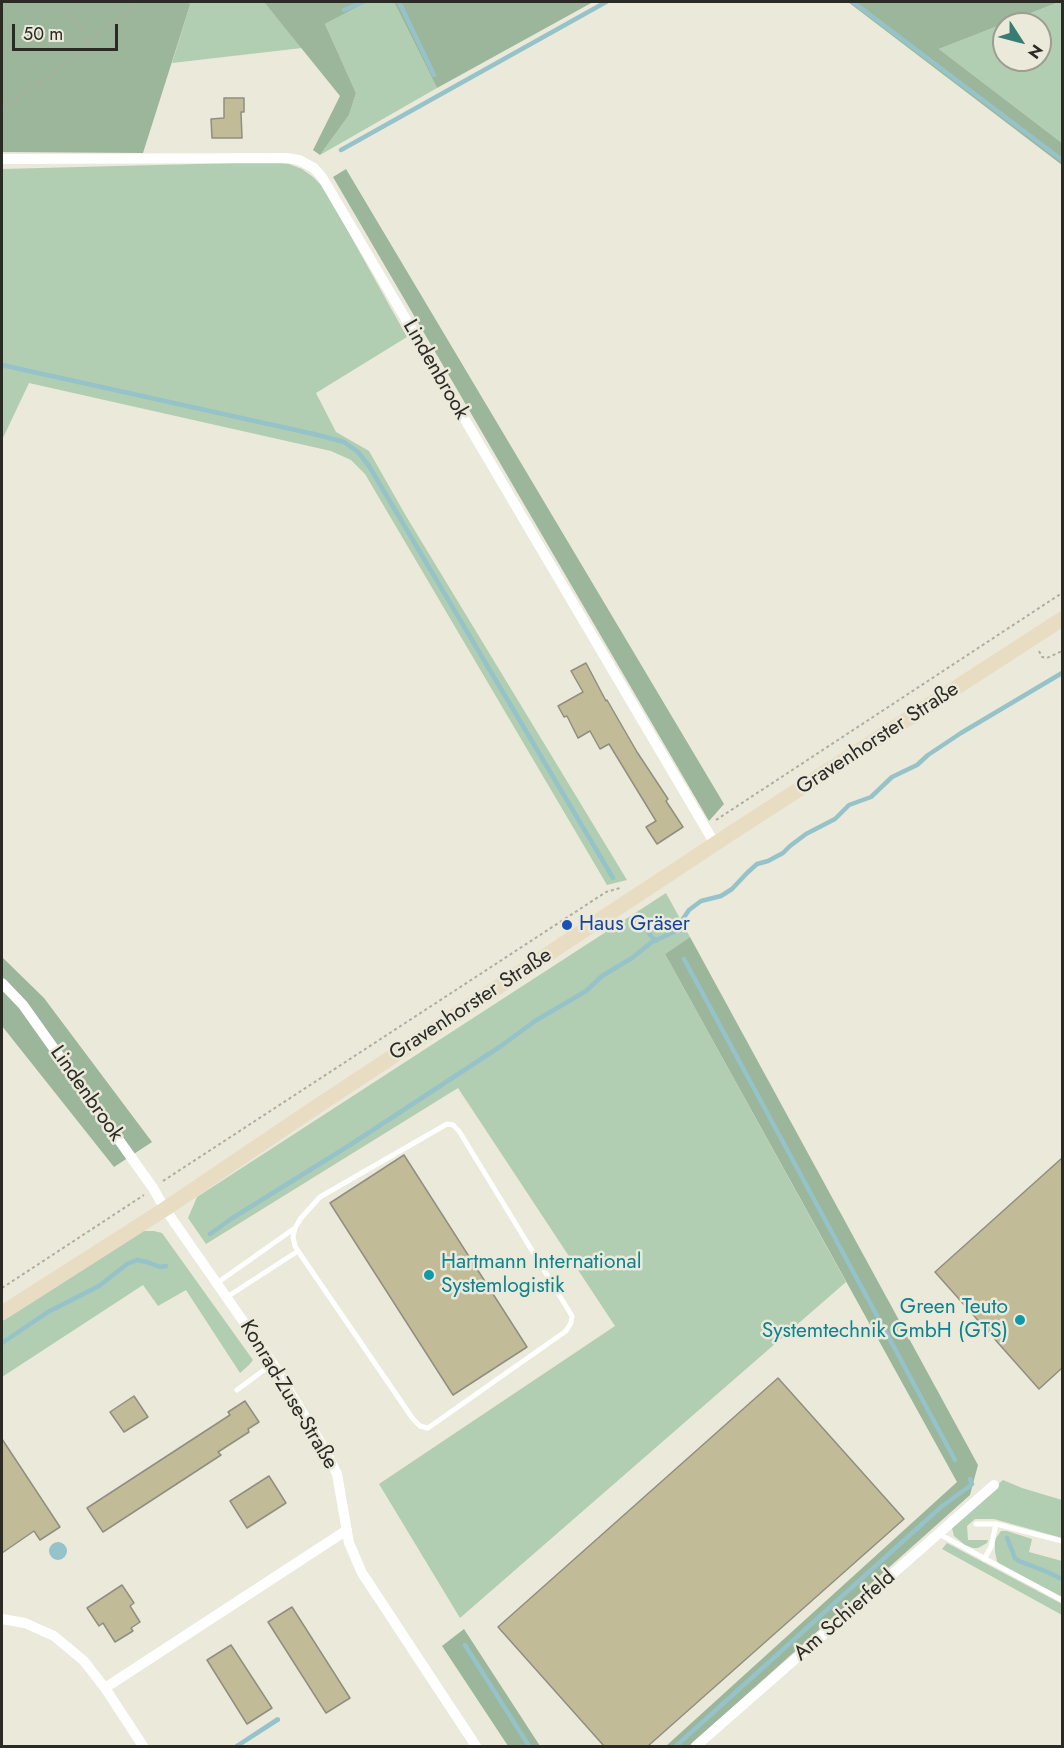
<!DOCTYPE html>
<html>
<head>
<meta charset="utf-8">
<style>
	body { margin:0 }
	#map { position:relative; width:1064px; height:1748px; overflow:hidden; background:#ebe9da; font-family:Jost,sans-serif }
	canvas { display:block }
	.frame { position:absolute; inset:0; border:3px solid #2b2a25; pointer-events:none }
	.north { position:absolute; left:992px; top:12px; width:60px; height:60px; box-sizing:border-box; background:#ebe9da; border:2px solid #9e9d92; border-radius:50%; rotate:126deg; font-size:16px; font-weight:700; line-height:24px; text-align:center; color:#2b2a25 }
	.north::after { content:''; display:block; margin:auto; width:21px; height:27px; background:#377d74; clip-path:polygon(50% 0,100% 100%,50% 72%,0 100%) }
	.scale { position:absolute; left:12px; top:24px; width:106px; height:27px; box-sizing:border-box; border:3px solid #2b2a25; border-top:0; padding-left:8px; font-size:18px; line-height:21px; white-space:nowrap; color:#2b2a25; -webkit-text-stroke:4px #ebe9da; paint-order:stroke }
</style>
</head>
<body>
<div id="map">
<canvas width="1064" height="1748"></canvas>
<div class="frame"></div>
<div class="north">N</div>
<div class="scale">50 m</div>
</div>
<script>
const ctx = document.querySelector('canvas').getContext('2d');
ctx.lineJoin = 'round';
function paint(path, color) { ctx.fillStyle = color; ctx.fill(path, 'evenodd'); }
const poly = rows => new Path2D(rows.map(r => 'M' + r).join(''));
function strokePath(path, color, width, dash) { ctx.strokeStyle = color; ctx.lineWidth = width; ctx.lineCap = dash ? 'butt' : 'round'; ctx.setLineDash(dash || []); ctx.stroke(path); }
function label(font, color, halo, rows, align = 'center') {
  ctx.font = font + ' Jost,sans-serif'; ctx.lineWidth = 5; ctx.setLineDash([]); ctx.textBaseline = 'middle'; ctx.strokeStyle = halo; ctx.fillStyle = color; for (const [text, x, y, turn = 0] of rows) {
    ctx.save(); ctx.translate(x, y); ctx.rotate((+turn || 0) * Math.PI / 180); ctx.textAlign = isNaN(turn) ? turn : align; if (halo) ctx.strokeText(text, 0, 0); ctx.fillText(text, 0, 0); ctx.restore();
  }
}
paint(poly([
	[189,2,264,2,302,48,172,63,190,5],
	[367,2,394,2,437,88,320,155,349,115,356,93,325,24],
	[1059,2,1062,2,1062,143,939,49],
	[1004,24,1040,24,1040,60,1004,60],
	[275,162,289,164,302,169,313,177,324,188,407,337,316,393,336,432,369,451,406,516,627,880,607,885,365,474,351,460,331,451,29,383,2,440,2,169],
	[666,893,690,937,665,954,846,1282,460,1618,379,1484,615,1326,458,1088,206,1244,188,1218,197,1197],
	[143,1231,154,1231,162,1233,253,1360,249,1365,240,1373,186,1290,158,1306,143,1285,2,1377,2,1319],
	[1003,1480,1022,1488,1062,1500,1062,1538,994,1519,975,1519,967,1526,968,1540,988,1540,987,1543,978,1548,973,1548,965,1545,954,1536,952,1528,955,1522],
	[1001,1531,1007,1531,1032,1539,1029,1552,1062,1561,1062,1597,1000,1565,997,1561,995,1552,995,1542,996,1538],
	[947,1543,1062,1604,1062,1615,942,1549]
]), '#b1cdb2');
paint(poly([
	[2,2,189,2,190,5,143,153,2,152],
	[264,2,367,2,325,24,356,93,349,115,320,155,313,150,340,96],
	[394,2,593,2,437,88],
	[848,2,1059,2,939,49,1062,143,1062,165],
	[346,169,724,804,709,821,333,177],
	[690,937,978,1465,970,1495,689,1746,666,1746,957,1482,665,954],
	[2,957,44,998,152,1142,114,1167,2,1026],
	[464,1629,540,1746,508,1746,442,1646]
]), '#9bb69b');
paint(poly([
	'49 1551a9 9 0 1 1 18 0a9 9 0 1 1-18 0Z',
	[277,1717,280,1718,280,1721,241,1746,233,1746]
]), '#95c3c9');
strokePath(poly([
	[399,2,434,75],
	[853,2,1062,160],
	[344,10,363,2],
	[341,150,606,2],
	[2,365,318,435,344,442,358,452,369,466,613,878],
	[641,918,650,935,656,941],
	[684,959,955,1460],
	[210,1234,231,1219,350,1145,501,1046,535,1021,586,991,602,976,632,958,652,942,674,932,689,910,701,901,721,896,732,889,747,873,757,864,768,861,783,853,790,846,806,834,835,819,849,805,871,797,892,777,917,765,928,755,961,733,1062,673],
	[2,1343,48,1312,99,1286,127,1264,137,1260,147,1262,160,1267,166,1266],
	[1007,1538,1015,1558,1019,1561,1045,1571,1062,1579],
	[465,1645,529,1746],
	[676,1746,941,1507,967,1488,972,1484,970,1479]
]), '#95c3c9', 4.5);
const building = poly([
	[224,98,244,98,244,112,241,112,242,138,212,138,211,119,224,118,224,98],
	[586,663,606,701,607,700,637,752,668,799,666,801,683,827,657,844,646,827,656,821,609,744,600,749,590,731,578,738,567,716,564,717,558,706,583,692,571,671,586,663],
	[404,1155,527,1347,453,1395,330,1203,404,1155],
	[1062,1158,1062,1368,1039,1389,935,1272,1062,1158],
	[778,1378,904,1519,648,1746,604,1746,498,1627,778,1378],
	[134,1396,148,1417,124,1432,110,1412,134,1396],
	[245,1401,259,1422,248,1429,249,1432,218,1452,221,1455,103,1532,87,1508,230,1415,228,1412,245,1401],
	[2,1439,60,1527,40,1540,34,1531,2,1553,2,1439],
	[269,1476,286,1503,247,1528,230,1501,269,1476],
	[122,1585,134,1603,130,1606,140,1622,131,1628,133,1631,115,1642,103,1623,99,1626,87,1608,122,1585],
	[292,1607,350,1698,326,1713,268,1622,292,1607],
	[231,1645,272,1708,247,1724,207,1660,231,1645]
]);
paint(building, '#c2bb98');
strokePath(building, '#908e80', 1.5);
strokePath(poly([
	[58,2,79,26,86,38,84,45],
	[2,110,25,92,47,80,88,43,138,3],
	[1039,651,1042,657,1047,658,1062,651],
	[716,820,1062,593],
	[163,1181,606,892,620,888],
	[2,1288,144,1195]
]), '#afada1', 2, [3, 3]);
strokePath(poly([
	[447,1124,453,1125,459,1131,572,1316,571,1323,566,1331,428,1428,420,1426,413,1419,298,1251,295,1246,293,1237,295,1228,301,1218,320,1197,447,1124],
	[217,1283,295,1228],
	[227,1297,298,1251],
	[237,1390,272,1364],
	[976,1524,996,1524,1062,1541],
	[939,1534,1062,1600],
	[984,1559,991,1547,996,1524]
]), '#fff', 5);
strokePath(poly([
	[2,159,287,158,299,160,314,168,322,177,715,844],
	[2,983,23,1005,153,1188,165,1209,273,1364,325,1450,337,1474,349,1543,362,1573,476,1746],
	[2,1619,25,1623,54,1636,84,1661,105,1688,143,1746],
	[105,1688,347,1530],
	[696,1746,994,1485]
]), '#fff', 10);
strokePath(poly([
	[2,1313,165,1209,310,1111,733,832,1062,619]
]), '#e8ddc2', 15);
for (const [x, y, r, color] of [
	[567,925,6,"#1a4fb4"],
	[429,1275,6,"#0f9aa8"],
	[1020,1320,6,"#0f9aa8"]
]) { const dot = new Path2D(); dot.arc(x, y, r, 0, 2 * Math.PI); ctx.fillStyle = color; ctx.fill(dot); strokePath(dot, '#ebe9da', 2); }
label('21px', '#2b2a25', '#ebe9da', [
	["Lindenbrook",435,370,60],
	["Gravenhorster Straße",878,739,-33],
	["Gravenhorster Straße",471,1005,-33],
	["Lindenbrook",86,1094,55],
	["Konrad-Zuse-Straße",288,1395,59],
	["Am Schierfeld",845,1616,-41]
]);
label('21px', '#164399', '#ebe9da', [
	["Haus Gräser",579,925]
], 'left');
label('21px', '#0d838f', '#ebe9da', [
	["Hartmann International",441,1263],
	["Systemlogistik",441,1287],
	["Green Teuto",1008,1308,"right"],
	["Systemtechnik GmbH (GTS)",1008,1332,"right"]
], 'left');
</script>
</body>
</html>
